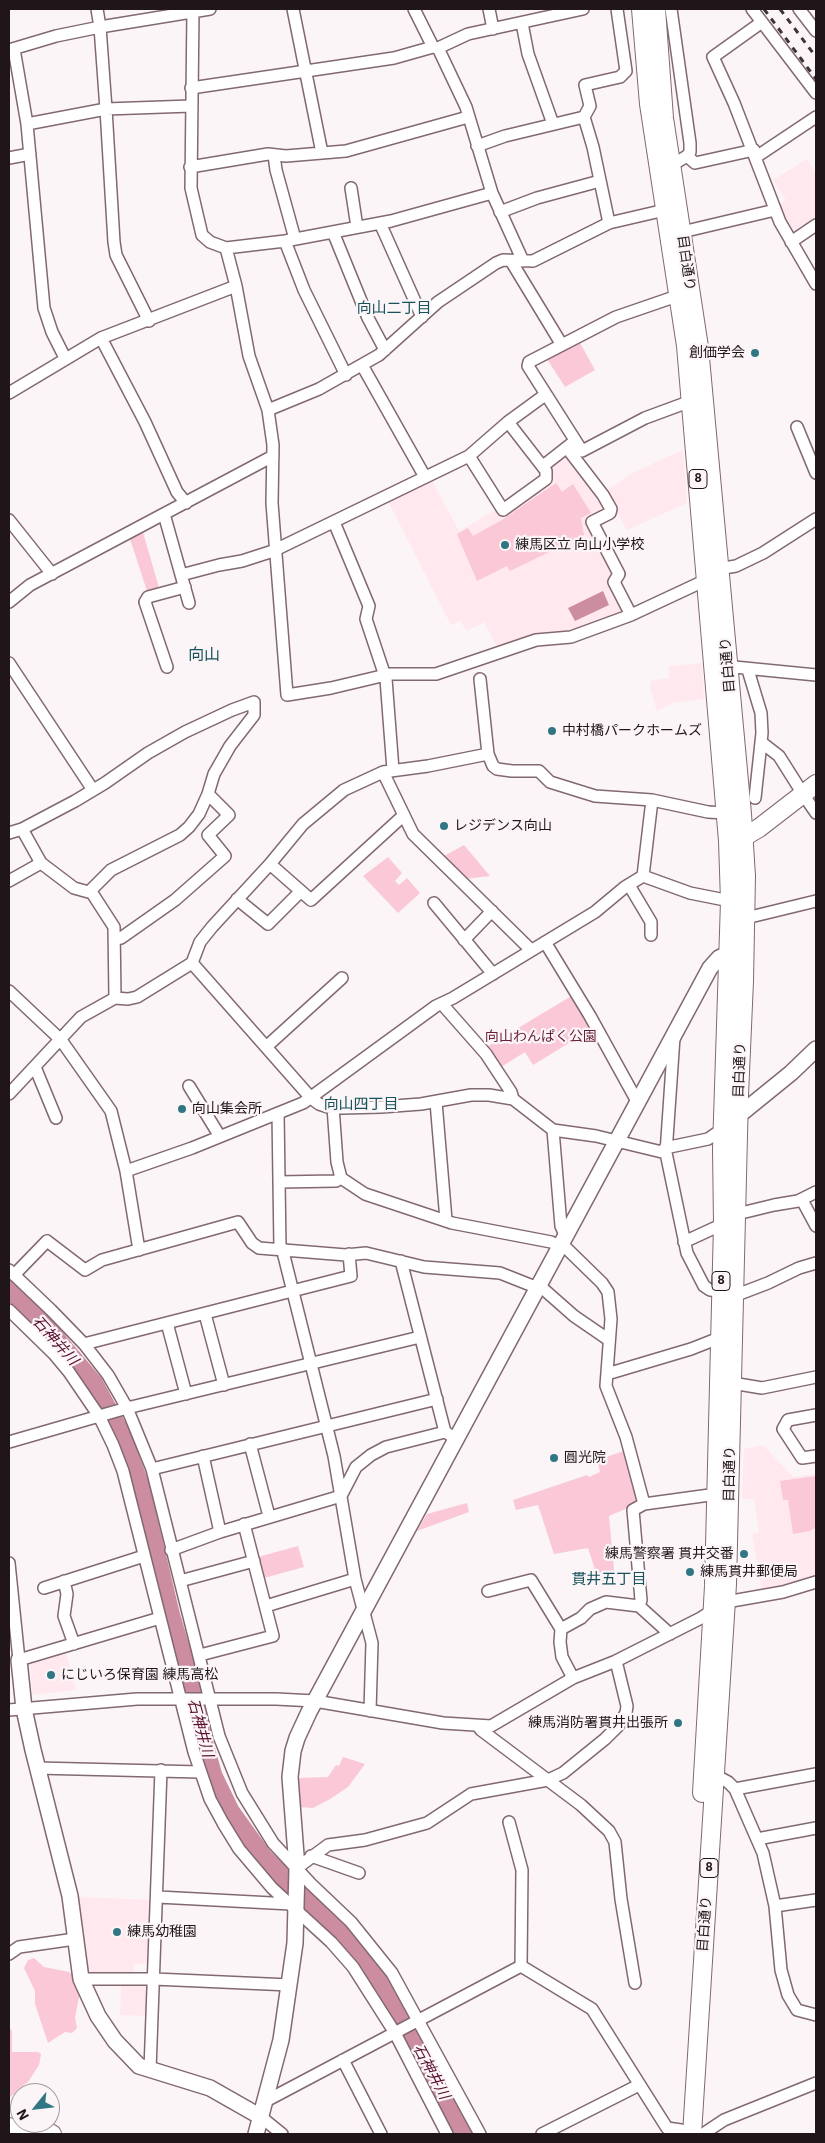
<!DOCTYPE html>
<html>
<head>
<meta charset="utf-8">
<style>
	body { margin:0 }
	#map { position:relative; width:825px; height:2143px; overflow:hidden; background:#fbf5f7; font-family:"IBM Plex Sans",sans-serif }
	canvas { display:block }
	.frame { position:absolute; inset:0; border:10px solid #201619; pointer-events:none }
	.north { position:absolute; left:10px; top:2083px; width:50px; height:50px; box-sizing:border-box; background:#fbf5f7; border:1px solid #a39c9e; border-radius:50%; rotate:241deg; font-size:14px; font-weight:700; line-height:20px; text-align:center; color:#201619 }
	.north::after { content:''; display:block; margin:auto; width:18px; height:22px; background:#307783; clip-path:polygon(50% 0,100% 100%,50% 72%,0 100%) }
</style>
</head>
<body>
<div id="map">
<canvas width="825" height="2143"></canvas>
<div class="frame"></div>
<div class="north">N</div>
</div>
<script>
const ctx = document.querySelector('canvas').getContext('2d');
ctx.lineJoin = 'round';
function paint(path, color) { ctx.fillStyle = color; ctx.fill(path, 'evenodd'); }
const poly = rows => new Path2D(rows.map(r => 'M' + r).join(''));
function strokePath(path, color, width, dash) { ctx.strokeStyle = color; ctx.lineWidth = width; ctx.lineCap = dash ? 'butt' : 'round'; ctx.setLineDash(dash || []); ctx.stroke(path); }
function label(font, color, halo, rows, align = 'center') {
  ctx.font = font + ' "IBM Plex Sans","Noto Sans JP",sans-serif'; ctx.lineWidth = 4.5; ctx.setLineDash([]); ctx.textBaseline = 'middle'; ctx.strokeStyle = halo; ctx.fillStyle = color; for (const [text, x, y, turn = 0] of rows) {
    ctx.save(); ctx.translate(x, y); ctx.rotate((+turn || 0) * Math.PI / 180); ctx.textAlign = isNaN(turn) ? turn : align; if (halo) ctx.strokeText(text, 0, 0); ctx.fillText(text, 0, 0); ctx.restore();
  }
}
paint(poly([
	[807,159,816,173,816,221,796,234,790,233,777,206,786,200,773,180],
	[683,450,687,503,627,530,605,492,630,474],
	[564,456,569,456,606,508,605,511,587,521,613,571,612,576,607,579,624,608,622,612,568,632,499,650,484,622,467,631,460,621,451,625,388,501,431,479,459,531,497,509,501,517,553,480,551,465],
	[702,663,704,699,673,703,657,711,650,689,651,681,669,678,669,666],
	[763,1445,793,1477,816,1474,816,1578,762,1592,752,1534,759,1532,754,1499,742,1499,744,1449],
	[65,1650,76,1690,32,1695,30,1660],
	[78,1897,153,1900,151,1964,134,1964,134,1974,91,1973,88,1970],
	[121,1983,150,1984,149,2016,120,2015]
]), '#ffe8ee');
paint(poly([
	[577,343,580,343,595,370,565,387,547,359],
	[556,483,562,492,573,484,591,513,581,518,584,535,510,571,507,566,477,581,457,534,468,528,473,536,502,520],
	[142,529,160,591,148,594,129,536],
	[464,845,490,876,465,879,444,856],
	[388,857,402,873,395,881,399,885,407,878,420,893,398,913,363,876],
	[573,995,592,1029,533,1065,525,1052,501,1067,485,1048],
	[627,1450,639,1503,609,1516,615,1580,599,1582,588,1548,554,1554,538,1505,516,1510,513,1500,587,1475,589,1477,600,1472,597,1460],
	[816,1476,816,1527,810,1531,793,1534,788,1500,783,1500,780,1481],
	[467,1503,469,1512,417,1531,427,1514],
	[298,1546,304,1567,264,1578,258,1557],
	[343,1757,365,1764,348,1787,330,1799,313,1808,299,1807,298,1778,328,1777,336,1765,339,1766],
	[34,1958,44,1967,69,1972,73,1975,80,1992,75,2018,77,2028,72,2033,65,2032,48,2043,35,2004,35,1991,24,1968,28,1960],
	[9,2027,12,2031,12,2052,38,2052,41,2054,39,2065,28,2082,9,2098]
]), '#fac8d6');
paint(poly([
	[603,591,609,605,575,621,568,608]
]), '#cc8da0');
strokePath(poly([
	[9,1288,39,1319,94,1384,121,1434,140,1485,170,1613,188,1675,200,1730,213,1776,230,1811,263,1857,355,1947,394,2005,464,2134]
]), '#cc8da0', 19);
const street = poly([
	[97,9,100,27,106,109,114,242,116,255,149,321],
	[193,9,191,188,202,235,210,242,226,248,285,241,391,221,492,193],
	[293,9,322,153],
	[414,9,433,47],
	[489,9,493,29],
	[671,9,690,143,690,152,687,156,672,165],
	[752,9,816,93],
	[799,9,816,31],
	[762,22,713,57,734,103,780,222,816,284],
	[522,23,528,54,553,124],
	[438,48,466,107,492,193,523,261],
	[14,49,27,124,44,308,52,332,65,358],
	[9,50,56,36,100,27,210,9],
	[191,88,394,58,433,47,438,48,468,34,583,9],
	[584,117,593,147,609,223],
	[27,124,106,109,191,106],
	[477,146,505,136,584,117,590,106,585,85,620,77,626,71,617,9],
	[274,155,276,170,295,239],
	[687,156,695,163,754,150],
	[756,157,816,117],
	[9,158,30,154],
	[190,167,268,154,286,156,346,151,468,117],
	[351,188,357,227],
	[500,212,537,198,600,181],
	[380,223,422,317],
	[333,232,368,318,385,350],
	[682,232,775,210],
	[285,241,304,290,346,375],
	[791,242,816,225],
	[226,248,236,286,249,356,268,410,273,445,272,503,287,695,331,688,390,674,436,674,536,640,571,637,631,615,706,580],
	[511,261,562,345],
	[677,296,616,317,529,362,528,366,582,451,645,418,691,401],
	[101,338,145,422,177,492,186,503],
	[362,365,425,477],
	[9,393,101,338,236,286],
	[268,410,319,389,379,355,438,302,496,263,503,260,533,261,609,223,665,210],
	[797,427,816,473],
	[567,448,603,495,611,509,610,513,592,522,619,574,614,582,631,615],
	[469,456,503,510,546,479,546,471,508,422],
	[543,466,571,444],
	[164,514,189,603],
	[9,520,52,574],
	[334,522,369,606,366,619,386,679,393,770],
	[718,569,736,566,763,553,816,519],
	[181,575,219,565,242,561,273,551,469,456,508,422,545,395],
	[9,602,30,585,273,456],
	[9,663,93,790],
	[724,666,816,675],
	[167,667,145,602,148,597,185,587],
	[748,670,761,713,762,733,755,798],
	[480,679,488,754,493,766,497,769,512,771,539,771,550,782,595,796,652,800,708,812,725,813],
	[761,742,779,756,803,794,816,813],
	[383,772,413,834,531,950],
	[22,829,41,863,74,888,92,893,114,927,115,998],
	[9,833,22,829,75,801,105,783,148,753,185,732,232,710,254,702,254,715,230,746,214,774,208,794,199,814,189,827,180,835,111,870,89,892],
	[270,864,311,900,404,815],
	[643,876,690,893,730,901],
	[9,881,41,863],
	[629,885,651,922,651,935],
	[237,899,268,924,301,891],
	[434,903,493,974],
	[746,918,816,901],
	[115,939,121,938,175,900,225,856,208,835,229,815,208,794],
	[464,940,492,911],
	[545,942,590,1016,638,1103],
	[192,963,311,1098,319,1104,328,1107,342,1108,381,1107,421,1104,471,1095,489,1095,513,1099,553,1130,596,1136,666,1153],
	[9,991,61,1040,111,1111,126,1171,139,1250],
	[442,1004,486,1054,511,1092,513,1099],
	[674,1037,666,1153,687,1253,704,1286,710,1290,721,1291],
	[266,1047,342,978],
	[35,1067,56,1118],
	[189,1086,219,1135],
	[9,1094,81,1017,115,998,128,999,137,997,192,963,200,942,212,927,270,864,303,824,344,790,383,772,428,766,488,754],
	[436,1102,446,1220],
	[333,1107,337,1162,341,1178,365,1194,452,1223,551,1242,561,1246],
	[278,1113,280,1248],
	[553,1130,561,1226,566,1237],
	[665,1148,708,1139,724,1128],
	[126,1171,192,1148,303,1103,436,1006,453,998,595,912,625,887,643,876,652,800],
	[279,1182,336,1181,341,1178],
	[802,1200,816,1226],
	[737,1214,774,1205,798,1201,816,1192],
	[684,1242,723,1224],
	[562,1244,602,1283,608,1292,611,1319,606,1386,626,1437,644,1504],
	[282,1248,334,1456,355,1579,372,1643,370,1711],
	[401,1261,445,1432],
	[9,1270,51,1310,84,1344,108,1375,127,1408,152,1469,219,1736,242,1793,273,1843,311,1884,351,1922,392,1973,480,2134],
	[14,1275,47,1241,85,1270,102,1260,238,1222,252,1243,259,1248,346,1255,366,1253,424,1267,500,1273,538,1288],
	[540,1286,574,1316,609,1340],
	[734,1296,768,1283,799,1268,816,1263],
	[9,1310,54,1354,69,1372,99,1416,113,1445,123,1471,194,1752,210,1799,223,1823,239,1849,272,1888,331,1942,353,1967,395,2033,447,2134],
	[205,1314,224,1385],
	[167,1323,186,1394],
	[84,1344,351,1276,349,1254],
	[607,1374,691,1349,719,1338],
	[732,1383,762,1388,816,1377],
	[816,1415,788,1420,783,1429,802,1458,816,1456],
	[9,1442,127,1408,420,1337],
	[250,1444,269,1516],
	[203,1456,220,1532],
	[152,1469,437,1399],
	[171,1550,220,1532,341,1496,356,1467,371,1455,386,1447,445,1432,457,1439],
	[9,1563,19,1660,160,1618],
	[64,1581,67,1594,64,1616,74,1644],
	[180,1581,254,1561],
	[44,1588,144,1556],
	[488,1591,531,1580,561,1629,560,1642,562,1657,573,1678],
	[266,1606,355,1579],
	[639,1606,641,1600,633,1510,644,1504,717,1494],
	[561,1629,581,1618,590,1609,606,1602,639,1606,670,1634],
	[200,1655,273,1636,244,1524],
	[9,1710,137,1699,276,1699,315,1701,443,1723,491,1726,573,1678,616,1661,701,1618,726,1602,783,1592,816,1582],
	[478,1726,481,1730,581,1805,609,1831,615,1842,621,1899,635,1983],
	[37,1768,200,1772],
	[715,1775,728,1782,735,1789,763,1853,775,1906,781,1970,788,1995,797,2010,816,2015],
	[735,1789,816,1774],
	[509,1822,522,1870,521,1966],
	[757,1839,816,1828],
	[311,1856,359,1873],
	[297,1868,328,1845,365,1840,427,1823,471,1794,548,1780,563,1773,605,1739,618,1726,626,1713,627,1706,616,1661],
	[158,1897,291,1904],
	[775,1906,816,1900],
	[9,1954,19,1947,75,1939],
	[521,1966,592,2009,667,2128,681,2130],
	[81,1979,154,1979,290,1985],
	[343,2060,381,2134],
	[150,2070,161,1770],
	[264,2102,521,1966],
	[261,2117,282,2134],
	[542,2134,639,2085],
	[703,2134,724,2120,816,2083]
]);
const secondary = poly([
	[738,1116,791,1073,816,1049],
	[19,1660,24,1709,33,1750,70,1896,81,1979,98,2016,115,2041,139,2066,210,2088,261,2117],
	[256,2134,281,2040,295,1943,297,1868,290,1777,293,1751,297,1738,309,1712,710,968,719,958,736,950]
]);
const primary = poly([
	[641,9,649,104,686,346,728,841,730,901,722,1149,723,1224,714,1586,702,1793],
	[656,9,664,118,699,347,742,814,746,876,744,981,739,1095,727,1584,692,2134],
	[735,839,744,837,759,828,816,784],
	[26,2123,52,2134],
	[9,2127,23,2134]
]);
strokePath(street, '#82696f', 14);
strokePath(secondary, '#82696f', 18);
strokePath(primary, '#82696f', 20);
strokePath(street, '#fff', 11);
strokePath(secondary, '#fff', 15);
strokePath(primary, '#fff', 18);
strokePath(poly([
	[764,9,816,79],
	[780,9,816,57]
]), '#3d3436', 3, [6, 6]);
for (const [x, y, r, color] of [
	[755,353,5,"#307783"],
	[505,545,5,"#307783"],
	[552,731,5,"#307783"],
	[444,826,5,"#307783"],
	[182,1109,5,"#307783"],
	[554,1458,5,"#307783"],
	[744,1554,5,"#307783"],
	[690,1572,5,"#307783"],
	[51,1675,5,"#307783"],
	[678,1723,5,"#307783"],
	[117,1932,5,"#307783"]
]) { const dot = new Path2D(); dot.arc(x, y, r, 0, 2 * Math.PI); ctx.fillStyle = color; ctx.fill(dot); strokePath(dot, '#fbf5f7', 2); }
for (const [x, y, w] of [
	[698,479,18],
	[721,1281,18],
	[709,1868,18]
]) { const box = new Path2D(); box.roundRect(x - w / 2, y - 9.5, w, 19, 4); ctx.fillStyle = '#fbf5f7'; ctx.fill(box); strokePath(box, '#201619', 1); }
label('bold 12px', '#201619', null, [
	["8",698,479],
	["8",721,1281],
	["8",709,1868]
]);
label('14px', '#201619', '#fbf5f7', [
	["目白通り",686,263,82],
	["目白通り",728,665,-95],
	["目白通り",740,1070,-88],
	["目白通り",730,1474,-89],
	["目白通り",705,1924,-86]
]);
label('14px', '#201619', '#fbf5f7', [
	["創価学会",745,353,"right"],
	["練馬区立 向山小学校",515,545],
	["中村橋パークホームズ",562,731],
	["レジデンス向山",454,826],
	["向山集会所",192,1109],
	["圓光院",564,1458],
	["練馬警察署 貫井交番",734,1554,"right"],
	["練馬貫井郵便局",700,1572],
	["にじいろ保育園 練馬高松",61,1675],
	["練馬消防署貫井出張所",668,1723,"right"],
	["練馬幼稚園",127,1932]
], 'left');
label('14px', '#691f3c', '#fbf5f7', [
	["向山わんぱく公園",541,1037]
]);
label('15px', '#18525b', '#fbf5f7', [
	["向山二丁目",394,309],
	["向山四丁目",361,1105],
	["貫井五丁目",609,1580]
]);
label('italic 15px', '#580e2e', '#fbf5f7', [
	["石神井川",55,1341,48],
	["石神井川",200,1728,75],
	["石神井川",431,2072,62]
]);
label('16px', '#18525b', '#fbf5f7', [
	["向山",204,655]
]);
</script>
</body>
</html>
